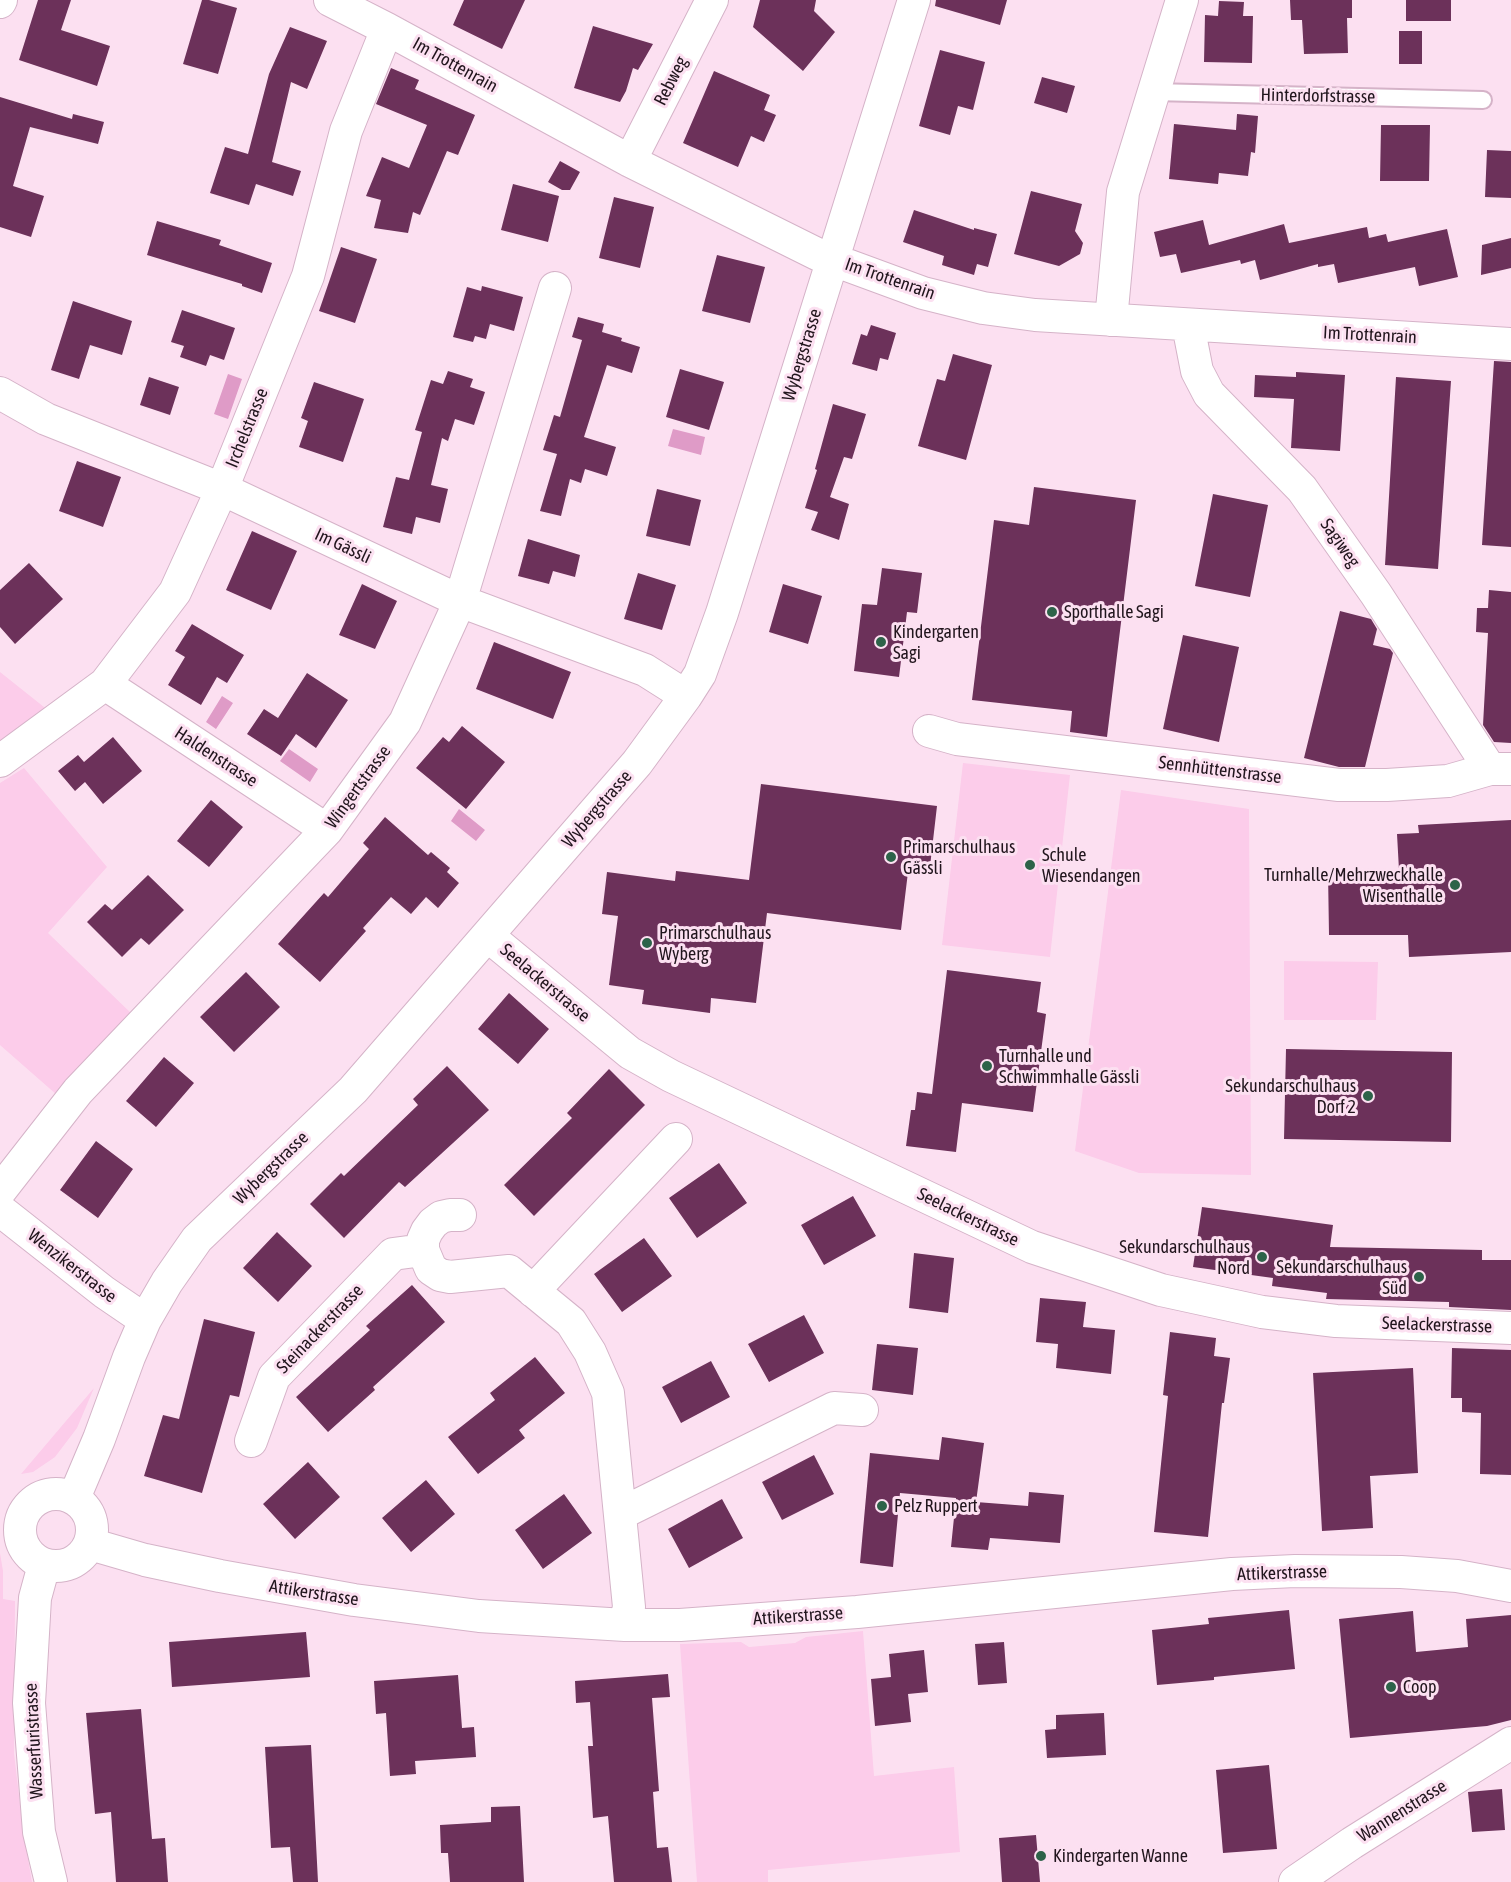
<!DOCTYPE html>
<html>
<head>
<meta charset="utf-8">
<style>
	body { margin:0 }
	canvas { display:block; background:#fce0f1 }
</style>
</head>
<body>
<canvas width="1511" height="1882"></canvas>
<script>
const ctx = document.querySelector('canvas').getContext('2d');
ctx.lineJoin = 'round';
function paint(path, color) { ctx.fillStyle = color; ctx.fill(path, 'evenodd'); }
const poly = rows => new Path2D(rows.map(r => 'M' + r).join(''));
function strokePath(path, color, width, dash) { ctx.strokeStyle = color; ctx.lineWidth = width; ctx.lineCap = dash ? 'butt' : 'round'; ctx.setLineDash(dash || []); ctx.stroke(path); }
function label(font, color, halo, rows, align = 'center') {
  ctx.font = font + ' "Asap Condensed",sans-serif'; ctx.lineWidth = 6; ctx.setLineDash([]); ctx.textBaseline = 'middle'; ctx.strokeStyle = halo; ctx.fillStyle = color; for (const [text, x, y, turn = 0] of rows) {
    ctx.save(); ctx.translate(x, y); ctx.rotate((+turn || 0) * Math.PI / 180); ctx.textAlign = isNaN(turn) ? turn : align; if (halo) ctx.strokeText(text, 0, 0); ctx.fillText(text, 0, 0); ctx.restore();
  }
}
paint(poly([
	[0,672,49,711,0,742],
	[963,763,1070,775,1050,957,942,945],
	[24,768,107,867,48,933,133,1015,57,1095,0,1045,0,783],
	[1121,790,1249,809,1251,1175,1139,1173,1075,1151],
	[1284,961,1378,962,1376,1020,1284,1020],
	[94,1388,77,1428,55,1457,33,1472,21,1474],
	[0,1553,3,1571,3,1599,15,1601,14,1753,23,1830,32,1882,0,1882],
	[863,1631,874,1776,954,1767,960,1852,768,1870,768,1882,697,1882,680,1644,741,1642,749,1647,795,1643,806,1637]
]), '#fcccea');
paint(poly([
	[228,374,242,379,228,419,214,414],
	[673,429,705,437,701,455,668,446],
	[222,696,233,703,216,729,206,722],
	[289,749,318,769,310,782,280,761],
	[459,809,485,830,476,841,451,821]
]), '#df9bc7');
paint(poly([
	[38,0,71,0,61,30,110,46,97,86,19,60],
	[202,0,209,0,237,8,218,74,183,64],
	[464,0,525,0,502,49,453,25],
	[760,0,816,0,814,11,835,32,803,71,753,27],
	[936,0,1007,0,1000,25,935,6],
	[1290,0,1352,0,1352,18,1347,18,1348,53,1304,54,1302,20,1291,20],
	[1406,0,1451,0,1451,21,1406,21],
	[1219,1,1244,2,1243,16,1253,16,1252,63,1204,62,1205,15,1218,16],
	[593,26,653,44,638,70,633,68,626,91,620,102,574,88],
	[290,27,327,41,307,89,291,82,272,162,301,171,293,196,256,184,249,205,210,193,225,147,248,154,269,74],
	[1399,31,1422,31,1422,64,1399,64],
	[940,50,985,62,973,110,958,106,950,135,919,126],
	[391,68,419,80,415,89,475,115,458,155,447,151,420,215,413,212,408,233,374,228,381,200,366,196,382,157,409,168,427,125,376,104],
	[714,71,770,95,764,110,776,115,764,142,751,136,738,167,683,143],
	[1042,77,1075,86,1067,113,1034,103],
	[0,97,72,119,73,114,104,122,98,144,30,127,13,186,44,196,31,237,0,227],
	[1237,114,1258,116,1255,153,1251,152,1248,176,1219,173,1218,184,1169,179,1174,124,1236,130],
	[1381,125,1430,125,1429,181,1380,181],
	[1487,150,1511,151,1511,198,1485,197],
	[560,161,580,172,570,190,562,190,548,182],
	[513,184,559,196,548,242,501,230],
	[1031,191,1082,204,1075,231,1083,243,1080,254,1059,266,1014,254],
	[614,197,654,207,640,268,599,258],
	[914,210,974,230,974,228,997,234,988,267,977,264,974,275,942,265,944,256,903,242],
	[1203,220,1209,245,1284,224,1289,243,1367,227,1369,238,1386,234,1388,242,1447,229,1458,277,1419,286,1415,267,1338,283,1334,264,1318,267,1318,264,1260,280,1255,260,1241,264,1240,260,1181,273,1176,254,1160,257,1154,232],
	[157,221,221,240,219,245,272,263,262,293,242,286,242,284,147,255],
	[1511,238,1511,268,1481,275,1482,245],
	[341,247,377,259,355,323,319,311],
	[717,255,765,267,750,323,702,311],
	[482,286,523,297,514,331,490,324,486,339,475,336,473,342,453,337,467,287,481,291],
	[73,301,132,321,122,355,90,345,79,379,51,370],
	[182,310,235,328,224,360,210,355,206,366,180,357,184,346,171,342],
	[578,317,604,324,602,332,622,338,621,341,640,347,632,373,607,365,584,437,616,447,607,476,585,469,581,483,570,479,561,516,540,511,557,454,543,450,554,415,560,417,582,340,572,337],
	[871,325,896,333,888,360,880,358,877,371,852,364,861,334,867,336],
	[953,354,992,365,966,460,918,446,937,379,945,381],
	[1494,361,1511,362,1511,547,1482,545],
	[680,369,724,382,709,430,666,417],
	[448,371,473,379,470,387,485,392,474,425,455,419,448,441,442,438,431,485,448,489,440,523,416,517,412,534,383,527,396,477,409,480,422,432,415,430,431,380,443,384],
	[1296,372,1345,375,1340,451,1291,448,1294,399,1254,397,1255,375,1296,377],
	[149,377,179,387,170,415,140,405],
	[1396,377,1451,381,1438,569,1385,565],
	[314,382,364,399,343,462,299,447,308,421,301,418],
	[833,404,866,414,852,459,844,457,830,497,849,504,839,540,811,530,818,512,805,508,817,470,815,469],
	[77,461,121,477,103,527,59,511],
	[1034,487,1136,500,1107,737,1070,732,1072,711,972,700,994,520,1029,525],
	[657,489,701,500,690,546,646,536],
	[1213,494,1268,505,1250,597,1195,586],
	[252,531,297,551,271,610,226,590],
	[528,539,580,555,575,577,553,571,549,584,518,576],
	[29,563,63,599,15,644,0,627,0,590],
	[882,568,922,573,917,613,907,612,899,677,854,671,862,604,877,605],
	[638,573,676,585,662,630,624,619],
	[362,584,397,601,375,649,339,635],
	[783,584,822,596,808,644,769,632],
	[1489,590,1511,592,1511,743,1494,742,1483,725,1488,633,1476,632,1477,608,1488,608],
	[1340,611,1371,619,1377,629,1373,645,1390,649,1393,653,1365,767,1339,767,1304,758],
	[192,624,244,655,227,683,217,677,201,705,168,685,185,657,175,651],
	[1183,635,1239,647,1219,742,1163,729],
	[494,642,571,672,553,719,476,689],
	[307,673,348,700,316,748,296,734,281,756,247,734,264,709,278,718],
	[462,726,505,762,466,809,416,768,443,737,449,742],
	[113,737,142,771,103,804,85,782,75,791,58,771,78,755,84,762],
	[761,784,937,806,929,875,908,872,901,930,767,913,756,1003,711,998,710,1013,642,1004,644,990,609,985,618,916,602,914,607,872,675,881,676,871,749,880],
	[211,800,243,827,209,867,177,841],
	[385,817,428,855,431,852,450,868,447,872,459,883,438,908,426,897,411,914,391,897,363,928,366,931,320,982,278,944,324,893,328,897,369,849,363,843],
	[1511,820,1511,952,1409,957,1408,935,1329,935,1328,871,1399,870,1397,834,1419,833,1418,825],
	[148,875,184,910,149,945,141,938,122,957,87,922,105,904,112,910],
	[947,970,1041,982,1037,1012,1046,1014,1033,1112,962,1103,956,1152,906,1146,911,1110,915,1110,917,1092,932,1094],
	[246,972,280,1007,234,1052,200,1017],
	[509,993,549,1029,518,1064,478,1029],
	[1286,1049,1452,1052,1451,1142,1284,1139],
	[164,1057,194,1083,156,1127,126,1101],
	[447,1066,489,1110,405,1187,399,1182,344,1238,310,1204,341,1173,344,1176,418,1105,413,1099],
	[609,1069,645,1105,534,1216,504,1185,572,1118,567,1113],
	[96,1141,133,1169,98,1218,60,1190],
	[719,1163,747,1203,697,1238,669,1198],
	[853,1196,876,1236,824,1265,801,1225],
	[1202,1207,1333,1225,1330,1247,1482,1250,1482,1260,1511,1260,1511,1310,1449,1307,1449,1302,1326,1299,1327,1293,1272,1286,1273,1278,1193,1267],
	[277,1232,312,1266,278,1302,243,1268],
	[644,1238,672,1276,622,1312,594,1274],
	[914,1253,954,1258,948,1313,909,1308],
	[412,1285,445,1322,373,1387,375,1390,328,1432,296,1397,370,1330,366,1326],
	[1040,1298,1086,1302,1083,1327,1115,1330,1111,1374,1056,1368,1058,1344,1036,1342],
	[804,1315,824,1353,769,1382,748,1344],
	[204,1319,255,1332,239,1397,230,1395,202,1493,144,1476,163,1415,179,1419],
	[1170,1332,1216,1338,1214,1356,1230,1358,1224,1403,1222,1403,1208,1537,1154,1532,1168,1396,1163,1395],
	[877,1344,918,1348,913,1395,872,1390],
	[1452,1348,1511,1350,1511,1475,1480,1474,1481,1413,1462,1412,1462,1398,1451,1398],
	[535,1357,565,1393,519,1430,525,1438,478,1474,448,1437,495,1400,490,1393],
	[711,1361,730,1397,681,1423,662,1387],
	[1413,1368,1418,1473,1370,1476,1373,1528,1322,1531,1313,1373],
	[942,1437,984,1443,976,1502,1028,1506,1029,1492,1064,1495,1060,1543,990,1538,988,1550,951,1547,956,1498,900,1493,893,1567,860,1563,870,1453,939,1460],
	[814,1455,834,1494,782,1520,762,1482],
	[308,1462,340,1497,295,1539,263,1504],
	[426,1480,455,1514,411,1552,382,1518],
	[564,1494,592,1533,543,1569,515,1530],
	[722,1499,743,1538,689,1568,668,1529],
	[1289,1610,1295,1669,1214,1677,1214,1680,1157,1685,1152,1630,1209,1624,1208,1618],
	[1413,1611,1416,1652,1468,1647,1466,1619,1511,1615,1511,1720,1487,1726,1350,1738,1339,1619],
	[306,1632,310,1677,172,1687,169,1642],
	[1004,1642,1007,1683,978,1685,975,1644],
	[924,1650,928,1692,908,1694,911,1722,875,1726,871,1679,891,1677,889,1654],
	[668,1674,670,1697,652,1698,659,1791,653,1792,657,1848,668,1847,672,1882,614,1882,608,1816,593,1818,588,1746,593,1746,590,1702,576,1703,575,1681],
	[458,1675,462,1728,474,1727,476,1757,415,1761,416,1774,390,1776,386,1713,376,1714,374,1681],
	[141,1709,152,1839,165,1838,168,1882,116,1882,111,1812,95,1814,86,1713],
	[1104,1713,1106,1755,1047,1758,1045,1730,1056,1729,1056,1715],
	[311,1745,318,1882,293,1882,290,1847,271,1848,265,1747],
	[1269,1765,1277,1849,1223,1853,1216,1770],
	[1502,1789,1505,1830,1472,1832,1468,1792],
	[520,1806,524,1882,450,1882,448,1853,441,1853,440,1825,491,1822,491,1807],
	[1036,1835,1040,1882,1002,1882,999,1838]
]), '#6c315a');
const service = poly([
	[1153,92,1483,100]
]);
const minor = poly([
	[330,0,387,29,630,161,817,254,923,293,983,308,1035,315,1511,344],
	[0,2,1,0],
	[630,161,712,0],
	[1111,320,1123,192,1182,0],
	[1188,325,1197,371,1209,394,1302,489,1376,594,1490,769],
	[0,393,46,419,222,489,460,601,645,670,686,696],
	[105,684,327,830],
	[929,731,957,739,1339,785,1387,785,1448,781,1490,769,1511,769],
	[0,761,105,684,175,592,222,489,308,276,346,131,387,29],
	[488,936,630,1053,671,1076,1032,1247,1161,1290,1262,1312,1336,1321,1511,1328],
	[0,1191,78,1091,327,830,405,722,460,601,555,288],
	[0,1210,104,1292,145,1320],
	[460,1215,450,1215,441,1217,433,1223,427,1231,423,1240,423,1250,431,1269,440,1275,450,1277,509,1271,571,1322,590,1352,608,1393,629,1607,625,1625],
	[533,1291,676,1139],
	[251,1441,274,1377,393,1254,423,1250],
	'20 1530a36 36 0 1 1 72 0a36 36 0 1 1-72 0Z',
	[74,1498,99,1439,129,1357,145,1320,167,1282,197,1239,353,1090,637,763,686,696,700,674,722,613,914,0],
	[620,1514,834,1408,862,1410],
	[90,1544,145,1560,220,1576,354,1600,479,1616,625,1625,680,1625,857,1612,1232,1574,1295,1571,1401,1572,1457,1576,1511,1586],
	[44,1565,35,1598,29,1703,39,1832,51,1882],
	[1295,1882,1352,1843,1511,1743]
]);
strokePath(service, '#d5b3c8', 20);
strokePath(minor, '#d5b3c8', 34);
strokePath(service, '#fff', 16);
strokePath(minor, '#fff', 32);
for (const [x, y, r, color] of [
	[1052,612,6,"#2d6349"],
	[881,642,6,"#2d6349"],
	[891,857,6,"#2d6349"],
	[1030,865,6,"#2d6349"],
	[1455,885,6,"#2d6349"],
	[647,943,6,"#2d6349"],
	[987,1066,6,"#2d6349"],
	[1368,1096,6,"#2d6349"],
	[1262,1257,6,"#2d6349"],
	[1419,1277,6,"#2d6349"],
	[882,1506,6,"#2d6349"],
	[1391,1687,6,"#2d6349"],
	[1041,1856,6,"#2d6349"]
]) { const dot = new Path2D(); dot.arc(x, y, r, 0, 2 * Math.PI); ctx.fillStyle = color; ctx.fill(dot); strokePath(dot, '#fce0f1', 2); }
label('18px', '#21151d', '#fce0f1', [
	["Im Trottenrain",455,65,29],
	["Rebweg",671,81,-63],
	["Hinterdorfstrasse",1318,96,1],
	["Im Trottenrain",890,279,19],
	["Im Trottenrain",1370,335,3],
	["Wybergstrasse",802,355,-73],
	["Irchelstrasse",247,428,-68],
	["Sagiweg",1340,543,55],
	["Im Gässli",343,546,25],
	["Haldenstrasse",216,757,33],
	["Sennhüttenstrasse",1220,770,7],
	["Wingertstrasse",358,787,-54],
	["Wybergstrasse",597,809,-49],
	["Seelackerstrasse",545,983,40],
	["Wybergstrasse",271,1168,-44],
	["Seelackerstrasse",968,1217,26],
	["Wenzikerstrasse",72,1266,38],
	["Seelackerstrasse",1437,1325,2],
	["Steinackerstrasse",320,1329,-46],
	["Attikerstrasse",1282,1573,-2],
	["Attikerstrasse",314,1593,9],
	["Attikerstrasse",798,1616,-4],
	["Wasserfuristrasse",34,1741,-93],
	["Wannenstrasse",1402,1811,-32]
]);
label('18px', '#21151d', '#fce0f1', [
	["Sporthalle Sagi",1064,612],
	["Kindergarten",893,632],
	["Sagi",893,653],
	["Primarschulhaus",903,847],
	["Gässli",903,868],
	["Schule",1042,855],
	["Wiesendangen",1042,876],
	["Turnhalle/Mehrzweckhalle",1443,875,"right"],
	["Wisenthalle",1443,896,"right"],
	["Primarschulhaus",659,933],
	["Wyberg",659,954],
	["Turnhalle und",999,1056],
	["Schwimmhalle Gässli",999,1077],
	["Sekundarschulhaus",1356,1086,"right"],
	["Dorf 2",1356,1107,"right"],
	["Sekundarschulhaus",1250,1247,"right"],
	["Nord",1250,1268,"right"],
	["Sekundarschulhaus",1407,1267,"right"],
	["Süd",1407,1288,"right"],
	["Pelz Ruppert",894,1506],
	["Coop",1403,1687],
	["Kindergarten Wanne",1053,1856]
], 'left');
</script>
</body>
</html>
